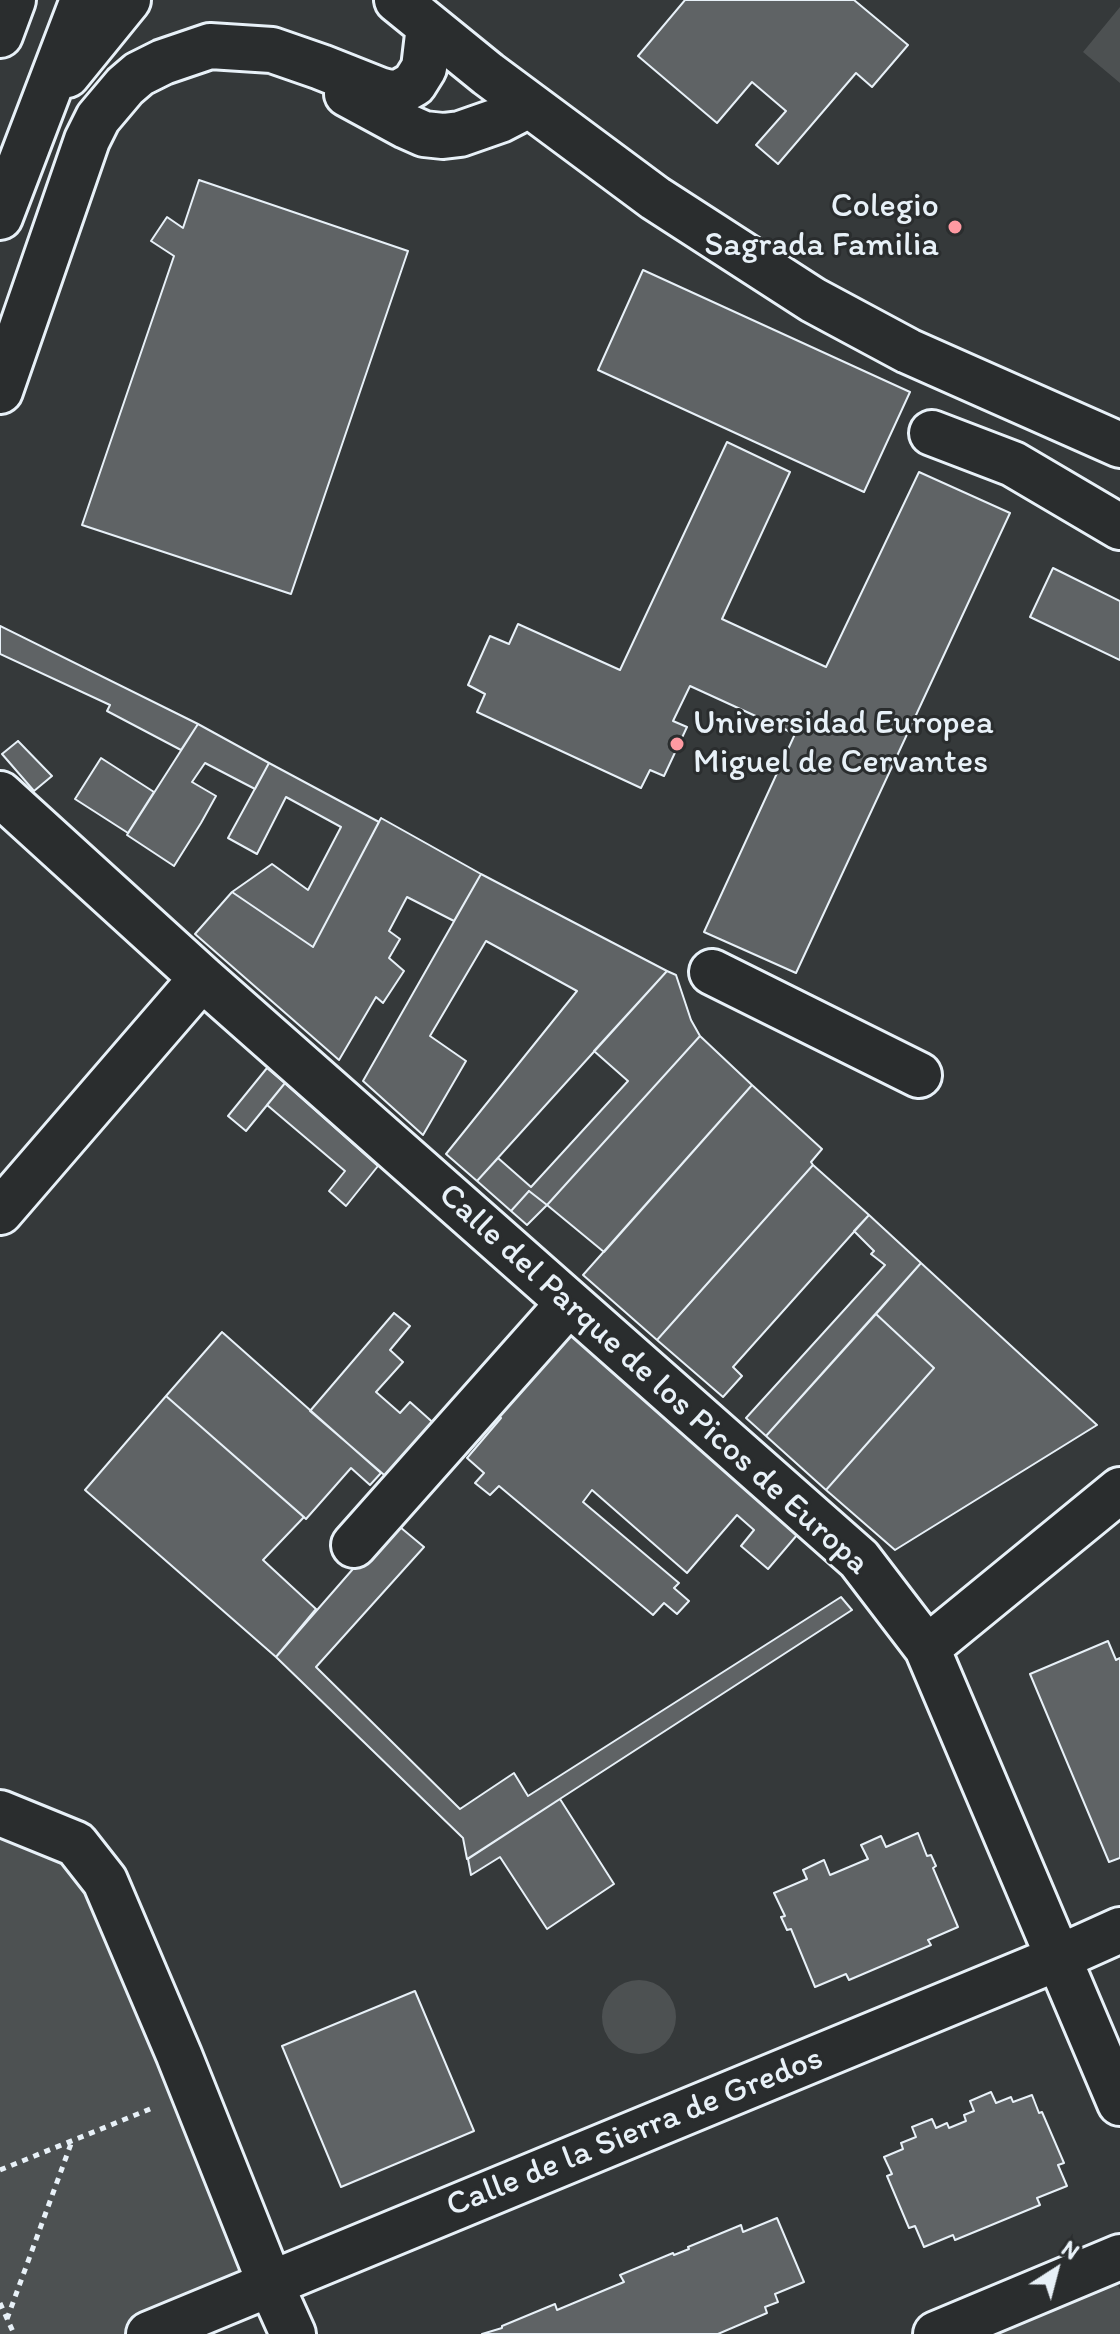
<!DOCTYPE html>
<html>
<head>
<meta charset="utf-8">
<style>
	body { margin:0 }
	#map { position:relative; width:1120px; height:2334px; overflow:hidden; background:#35393a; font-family:Itim,sans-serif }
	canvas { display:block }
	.north { position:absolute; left:1016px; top:2230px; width:80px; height:80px; -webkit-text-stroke:6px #2a2d2e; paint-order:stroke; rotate:36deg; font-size:22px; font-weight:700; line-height:32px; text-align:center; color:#e8f1f8 }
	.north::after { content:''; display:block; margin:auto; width:28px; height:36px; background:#e8f1f8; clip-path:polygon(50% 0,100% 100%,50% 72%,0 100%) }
</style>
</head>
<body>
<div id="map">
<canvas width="1120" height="2334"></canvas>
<div class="north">N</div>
</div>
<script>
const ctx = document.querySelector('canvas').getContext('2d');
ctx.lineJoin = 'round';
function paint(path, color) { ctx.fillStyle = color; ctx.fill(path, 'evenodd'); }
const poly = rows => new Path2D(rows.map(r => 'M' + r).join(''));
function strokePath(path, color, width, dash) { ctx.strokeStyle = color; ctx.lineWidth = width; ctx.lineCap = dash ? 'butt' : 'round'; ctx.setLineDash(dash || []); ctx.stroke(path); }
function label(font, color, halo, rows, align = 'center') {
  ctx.font = font + ' Itim,sans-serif'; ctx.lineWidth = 6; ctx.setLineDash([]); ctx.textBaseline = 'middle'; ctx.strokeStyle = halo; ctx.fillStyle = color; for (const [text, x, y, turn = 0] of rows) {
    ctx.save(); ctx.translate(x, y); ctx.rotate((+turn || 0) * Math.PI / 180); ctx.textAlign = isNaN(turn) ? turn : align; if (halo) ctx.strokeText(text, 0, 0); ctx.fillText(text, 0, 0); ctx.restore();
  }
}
paint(poly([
	[1120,7,1120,83,1083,52],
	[9,1817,76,1844,270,2283,149,2334,0,2334,0,1841],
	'602 2017a37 37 0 1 1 74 0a37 37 0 1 1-74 0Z',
	[1105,2263,1120,2289,1120,2334,936,2334]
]), '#4d5152');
const building = poly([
	[685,0,854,0,908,45,872,87,856,73,778,164,756,145,786,111,752,82,717,123,638,56,685,0],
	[199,180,408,251,291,594,82,525,174,256,151,241,167,217,183,228,199,180],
	[643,270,910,392,864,492,598,370,643,270],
	[727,442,790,472,722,619,826,667,919,472,1010,513,796,973,704,932,795,734,690,686,673,721,687,727,664,776,650,770,641,788,477,712,485,694,468,685,490,636,509,644,518,624,620,670,727,442],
	[1053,568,1120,601,1120,660,1030,617,1053,568],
	[0,626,190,720,198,724,181,750,107,711,110,705,0,654,0,626],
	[198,724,269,763,255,789,205,763,192,782,216,796,201,823,174,866,127,835,198,724],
	[18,741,52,776,34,791,2,754,18,741],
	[101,758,154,792,128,833,75,799,101,758],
	[269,763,379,822,313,947,232,892,272,864,308,890,341,827,286,797,257,854,228,838,269,763],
	[381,818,481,874,454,921,407,897,389,931,400,939,389,958,404,971,383,1003,376,997,339,1060,195,934,232,892,313,947,381,818],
	[481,874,667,971,477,1181,446,1154,577,991,486,941,430,1036,466,1061,423,1135,363,1081,481,874],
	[667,971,676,975,691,1020,700,1036,547,1205,529,1191,511,1211,477,1181,498,1158,531,1187,628,1081,594,1051,667,971],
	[700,1036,752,1085,604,1252,547,1205,700,1036],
	[267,1068,285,1083,246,1131,228,1116,267,1068],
	[285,1083,378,1166,346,1206,329,1191,345,1171,267,1105,285,1083],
	[752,1085,822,1149,811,1162,813,1165,657,1340,583,1275,752,1085],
	[813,1165,869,1215,733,1367,742,1376,723,1397,657,1340,813,1165],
	[529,1191,547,1205,527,1225,511,1211,529,1191],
	[869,1215,921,1263,766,1436,746,1418,885,1265,871,1254,874,1251,854,1231,869,1215],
	[921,1263,1097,1425,895,1550,826,1490,934,1368,876,1314,921,1263],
	[394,1313,410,1326,390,1350,403,1362,376,1392,400,1413,410,1402,438,1427,390,1480,310,1411,394,1313],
	[876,1314,934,1368,826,1490,766,1436,876,1314],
	[565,1330,782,1515,797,1535,768,1569,741,1546,754,1530,737,1515,687,1573,592,1490,583,1502,679,1583,674,1588,689,1601,677,1614,664,1603,653,1615,499,1486,490,1495,475,1483,484,1473,467,1458,501,1418,493,1411,565,1330],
	[222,1332,381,1473,370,1485,351,1468,306,1519,166,1396,222,1332],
	[166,1396,304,1517,263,1560,316,1609,276,1657,85,1490,166,1396],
	[394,1522,424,1547,316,1667,460,1809,514,1773,528,1796,841,1597,852,1610,467,1859,463,1838,276,1657,394,1522],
	[1108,1641,1116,1660,1120,1658,1120,1858,1109,1862,1030,1674,1108,1641],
	[560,1799,614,1884,547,1929,500,1857,471,1875,468,1859,560,1799],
	[918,1833,927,1856,931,1855,936,1866,933,1868,958,1927,928,1940,931,1945,849,1980,846,1974,815,1987,791,1929,787,1930,781,1917,785,1916,774,1893,807,1879,803,1870,824,1860,830,1875,868,1859,861,1845,881,1836,886,1847,918,1833],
	[415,1991,474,2131,341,2187,282,2046,415,1991],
	[991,2092,996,2103,1011,2097,1013,2102,1032,2095,1039,2113,1042,2112,1064,2163,1058,2165,1067,2186,1037,2198,1040,2205,955,2240,953,2235,924,2247,915,2226,909,2228,887,2176,892,2174,884,2157,903,2149,901,2143,916,2137,912,2127,932,2119,936,2128,947,2123,949,2128,966,2121,964,2115,974,2111,970,2101,991,2092],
	[777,2218,804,2282,775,2294,778,2302,765,2307,767,2313,718,2334,482,2334,502,2328,502,2326,555,2304,557,2310,624,2282,620,2275,673,2253,674,2255,689,2249,688,2247,741,2225,743,2232,777,2218]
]);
paint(building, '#5f6365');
strokePath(building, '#e8f1f8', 2);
const minor = poly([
	[397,0,488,74,655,198,813,300,908,351,1120,445],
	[347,94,406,126,424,134,443,136,460,134,500,120,529,105],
	[0,391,87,140,98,118,125,86,139,74,163,62,210,46,272,50,321,67,379,90,390,93,400,92,414,84,424,68,429,26],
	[932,433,1013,464,1120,527],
	[0,794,202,978,859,1559,927,1648,1120,2103],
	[712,972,919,1075],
	[0,1212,202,978],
	[354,1545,569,1303],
	[927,1648,1120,1490],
	[0,1813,76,1844,105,1881,179,2055,270,2283,293,2334],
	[149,2334,1058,1958,1120,1930],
	[936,2334,1120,2257]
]);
const major = poly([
	[0,35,13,0],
	[67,75,128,0],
	[0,217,83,0]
]);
strokePath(minor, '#e8f1f8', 50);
strokePath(major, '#e8f1f8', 50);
strokePath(poly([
	[0,2170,155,2107],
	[0,2303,14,2334],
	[7,2319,72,2141]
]), '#e8f1f8', 5, [6, 6]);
strokePath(minor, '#2a2d2e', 44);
strokePath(major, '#2a2d2e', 44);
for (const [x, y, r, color] of [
	[955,227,8,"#ff9aa2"],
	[677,744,8,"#ff9aa2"]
]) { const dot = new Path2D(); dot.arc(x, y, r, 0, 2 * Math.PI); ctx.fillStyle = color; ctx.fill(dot); strokePath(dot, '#2a2d2e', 3); }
label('34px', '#e8f1f8', '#2a2d2e', [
	["Colegio",939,207],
	["Sagrada Familia",939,246],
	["Universidad Europea",693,724,"left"],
	["Miguel de Cervantes",693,763,"left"]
], 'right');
label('34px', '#e8f1f8', '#2a2d2e', [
	["Calle del Parque de los Picos de Europa",653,1380,42],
	["Calle de la Sierra de Gredos",635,2133,-22]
]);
</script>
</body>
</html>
